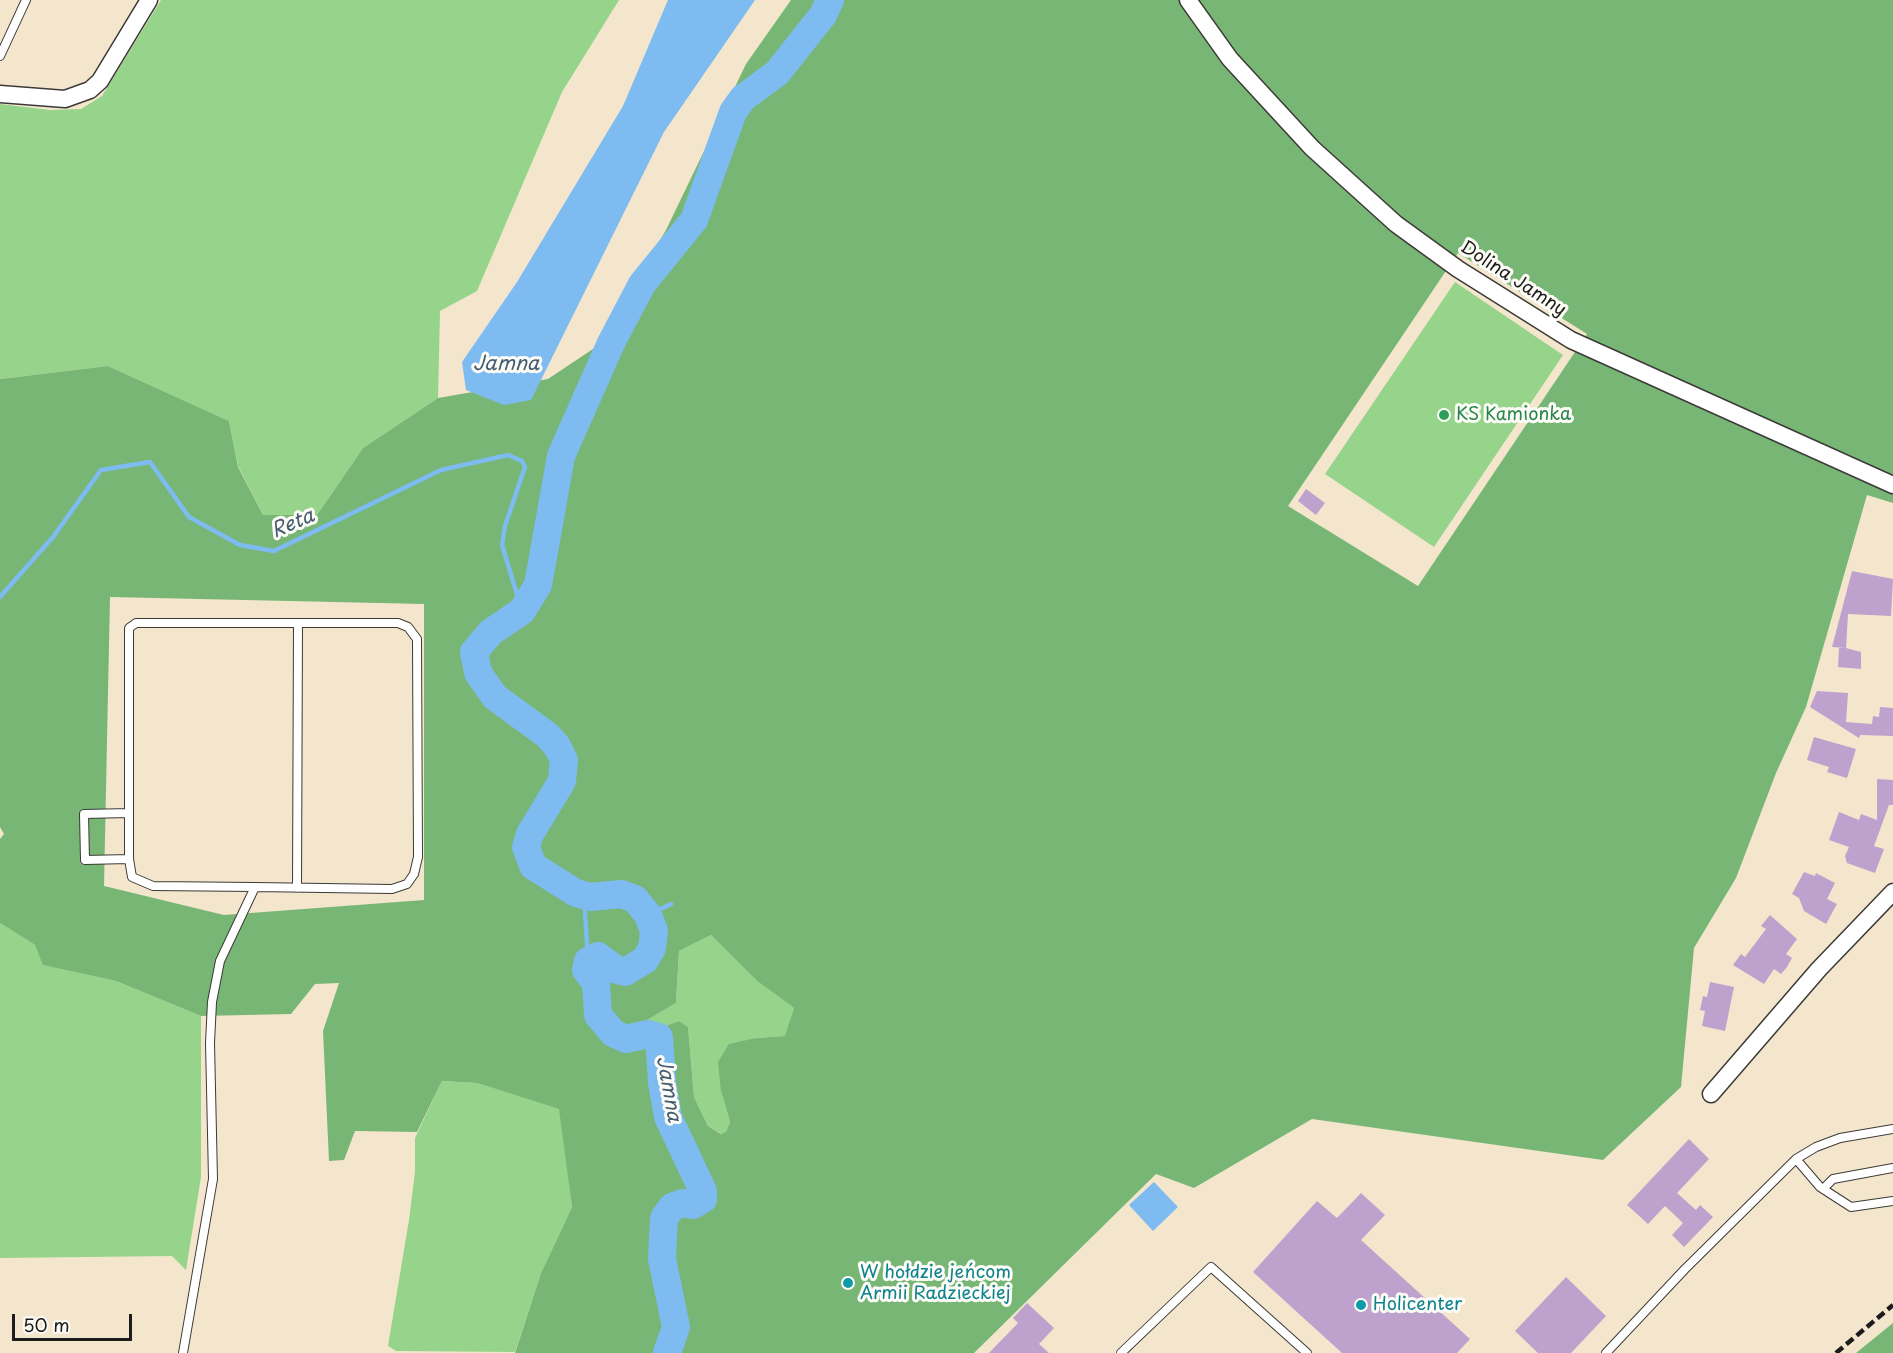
<!DOCTYPE html>
<html>
<head>
<meta charset="utf-8">
<style>
	body { margin:0 }
	#map { position:relative; width:1893px; height:1353px; overflow:hidden; background:#f3e6cd; font-family:"Playpen Sans",sans-serif }
	canvas { display:block }
	.scale { position:absolute; left:12px; top:1314px; width:120px; height:27px; box-sizing:border-box; border:3px solid #1c1c1c; border-top:0; padding-left:8px; font-size:18px; line-height:21px; white-space:nowrap; color:#1c1c1c; -webkit-text-stroke:4px #fdfcf7; paint-order:stroke }
</style>
</head>
<body>
<div id="map">
<canvas width="1893" height="1353"></canvas>
<div class="scale">50 m</div>
</div>
<script>
const ctx = document.querySelector('canvas').getContext('2d');
ctx.lineJoin = 'round';
function paint(path, color) { ctx.fillStyle = color; ctx.fill(path, 'evenodd'); }
const poly = rows => new Path2D(rows.map(r => 'M' + r).join(''));
function strokePath(path, color, width, dash) { ctx.strokeStyle = color; ctx.lineWidth = width; ctx.lineCap = dash ? 'butt' : 'round'; ctx.setLineDash(dash || []); ctx.stroke(path); }
function label(font, color, halo, rows, align = 'center') {
  ctx.font = font + ' "Playpen Sans",sans-serif'; ctx.lineWidth = 6; ctx.setLineDash([]); ctx.textBaseline = 'middle'; ctx.strokeStyle = halo; ctx.fillStyle = color; for (const [text, x, y, turn = 0] of rows) {
    ctx.save(); ctx.translate(x, y); ctx.rotate((+turn || 0) * Math.PI / 180); ctx.textAlign = isNaN(turn) ? turn : align; if (halo) ctx.strokeText(text, 0, 0); ctx.fillText(text, 0, 0); ctx.restore();
  }
}
paint(poly([
	[161,0,619,0,562,92,477,291,440,311,438,398,363,448,317,515,263,515,238,466,229,421,108,366,0,379,0,104,50,110,81,109,102,96],
	[1455,282,1563,355,1434,547,1325,474],
	[0,923,35,945,44,965,116,981,201,1016,201,1177,186,1270,172,1256,0,1258],
	[711,935,757,981,794,1008,786,1036,756,1038,721,1091,730,1122,726,1132,722,1134,708,1126,694,1097,688,1027,679,1021,660,1028,644,1021,676,1003,679,951],
	[442,1081,477,1083,560,1109,572,1207,541,1273,515,1352,396,1351,388,1346,409,1220,415,1172,415,1138]
]), '#95d48a');
paint(poly([
	[791,0,1893,0,1893,503,1867,495,1806,707,1776,773,1736,878,1694,948,1681,1087,1603,1160,1312,1119,1194,1188,1156,1174,974,1353,515,1353,541,1273,572,1207,559,1109,477,1083,442,1081,417,1132,355,1131,344,1160,329,1161,323,1031,339,983,315,984,291,1014,201,1016,116,981,43,965,35,945,0,923,0,839,4,834,0,827,0,379,108,366,229,421,238,467,263,515,317,515,363,448,438,398,548,379,599,345,666,230,746,64],
	[1458,253,1587,334,1418,586,1288,506],
	[110,597,424,604,424,900,224,915,104,886],
	[711,935,757,981,794,1008,785,1036,756,1038,729,1044,718,1062,721,1091,730,1122,726,1132,721,1134,708,1126,694,1097,688,1027,679,1021,660,1028,645,1021,676,1003,679,951],
	[1893,1323,1893,1353,1856,1353]
]), '#78b676');
paint(poly([
	[668,0,755,0,664,132,531,400,504,405,466,390,462,362,517,282,623,106],
	[1154,1182,1178,1207,1153,1231,1129,1205]
]), '#7ebbf1');
strokePath(poly([
	[0,597,53,537,101,470,150,462,189,517,240,545,274,551,441,470,508,455,522,461,525,467,505,526,502,545,522,611],
	[584,895,588,961],
	[648,915,671,904]
]), '#7ebbf1', 4.5);
strokePath(poly([
	[667,1353,676,1327,662,1259,664,1218,672,1207,683,1203,693,1205,703,1199,703,1191,668,1117,662,1083,659,1037,648,1034,626,1039,613,1033,598,1015,596,983,586,970,588,961,598,956,617,970,625,972,645,960,652,948,654,931,648,915,635,899,621,894,591,897,576,893,533,866,526,847,530,834,562,781,564,760,557,746,547,735,495,697,478,673,474,652,491,632,522,611,538,585,561,456,611,343,642,284,694,220,733,112,743,98,777,73,823,15,830,0]
]), '#7ebbf1', 28);
paint(poly([
	[1306,489,1325,503,1316,515,1298,501],
	[1852,571,1893,579,1891,616,1848,614,1846,648,1861,652,1861,669,1838,667,1839,648,1846,648,1832,647],
	[1817,691,1848,693,1846,722,1872,724,1873,716,1879,717,1880,707,1893,708,1893,736,1860,735,1859,738,1810,707],
	[1814,737,1856,749,1847,778,1827,772,1829,767,1807,760],
	[1877,779,1893,780,1893,805,1889,805,1874,846,1884,849,1875,873,1847,863,1845,856,1849,847,1829,840,1839,812,1859,820,1861,814,1877,820],
	[1804,872,1815,876,1816,873,1835,883,1827,899,1837,904,1826,924,1804,911,1799,898,1792,894],
	[1770,915,1797,939,1786,954,1792,958,1787,967,1781,974,1774,969,1764,984,1733,965,1741,954,1745,957,1766,929,1761,926],
	[1710,982,1734,987,1725,1031,1702,1026,1705,1011,1700,1010,1703,996,1707,997],
	[1689,1139,1709,1159,1677,1193,1696,1210,1700,1205,1713,1217,1684,1247,1672,1235,1683,1223,1665,1206,1648,1224,1627,1205],
	[1361,1193,1385,1215,1361,1240,1470,1339,1457,1353,1342,1353,1253,1272,1317,1201,1337,1218],
	[1566,1277,1606,1316,1571,1353,1538,1353,1515,1331],
	[1027,1303,1054,1328,1039,1344,1049,1353,989,1353,1018,1323,1013,1318]
]), '#bea2cd');
const service = poly([
	[0,56,26,0],
	[129,859,85,860,84,814,129,813],
	[297,888,298,623],
	[1796,1159,1820,1187,1851,1207,1893,1201],
	[1823,1189,1833,1179,1893,1168],
	[183,1353,213,1179,210,1043,212,1002,220,961,255,887,153,886,132,877,129,859,129,628,136,623,398,623,408,627,417,639,418,857,414,874,407,884,392,889,255,887],
	[1121,1353,1211,1267,1307,1353],
	[1606,1353,1685,1269,1796,1159,1816,1147,1840,1138,1893,1129]
]);
const minor = poly([
	[1188,0,1230,59,1312,148,1396,224,1458,269,1571,340,1893,485],
	[0,94,65,99,90,90,100,81,149,0],
	[1711,1094,1819,969,1893,892]
]);
strokePath(service, '#3c3a37', 10);
strokePath(minor, '#3c3a37', 19);
strokePath(service, '#fff', 8);
strokePath(minor, '#fff', 16);
strokePath(poly([
	[1836,1353,1893,1305]
]), '#1c1c1c', 4.5, [9, 4.5]);
for (const [x, y, r, color] of [
	[1444,415,6,"#2e9e5b"],
	[848,1283,6,"#0f9aa8"],
	[1361,1305,6,"#0f9aa8"]
]) { const dot = new Path2D(); dot.arc(x, y, r, 0, 2 * Math.PI); ctx.fillStyle = color; ctx.fill(dot); strokePath(dot, '#fdfcf7', 2); }
label('18px', '#1c1c1c', '#fdfcf7', [
	["Dolina Jamny",1513,279,33]
]);
label('18px', '#27864d', '#fdfcf7', [
	["KS Kamionka",1456,415]
], 'left');
label('18px', '#0d838f', '#fdfcf7', [
	["W hołdzie jeńcom",860,1273],
	["Armii Radzieckiej",860,1294],
	["Holicenter",1373,1305]
], 'left');
label('italic 20px', '#435c71', '#fdfcf7', [
	["Jamna",506,364],
	["Reta",293,524,-23],
	["Jamna",668,1089,80]
]);
</script>
</body>
</html>
